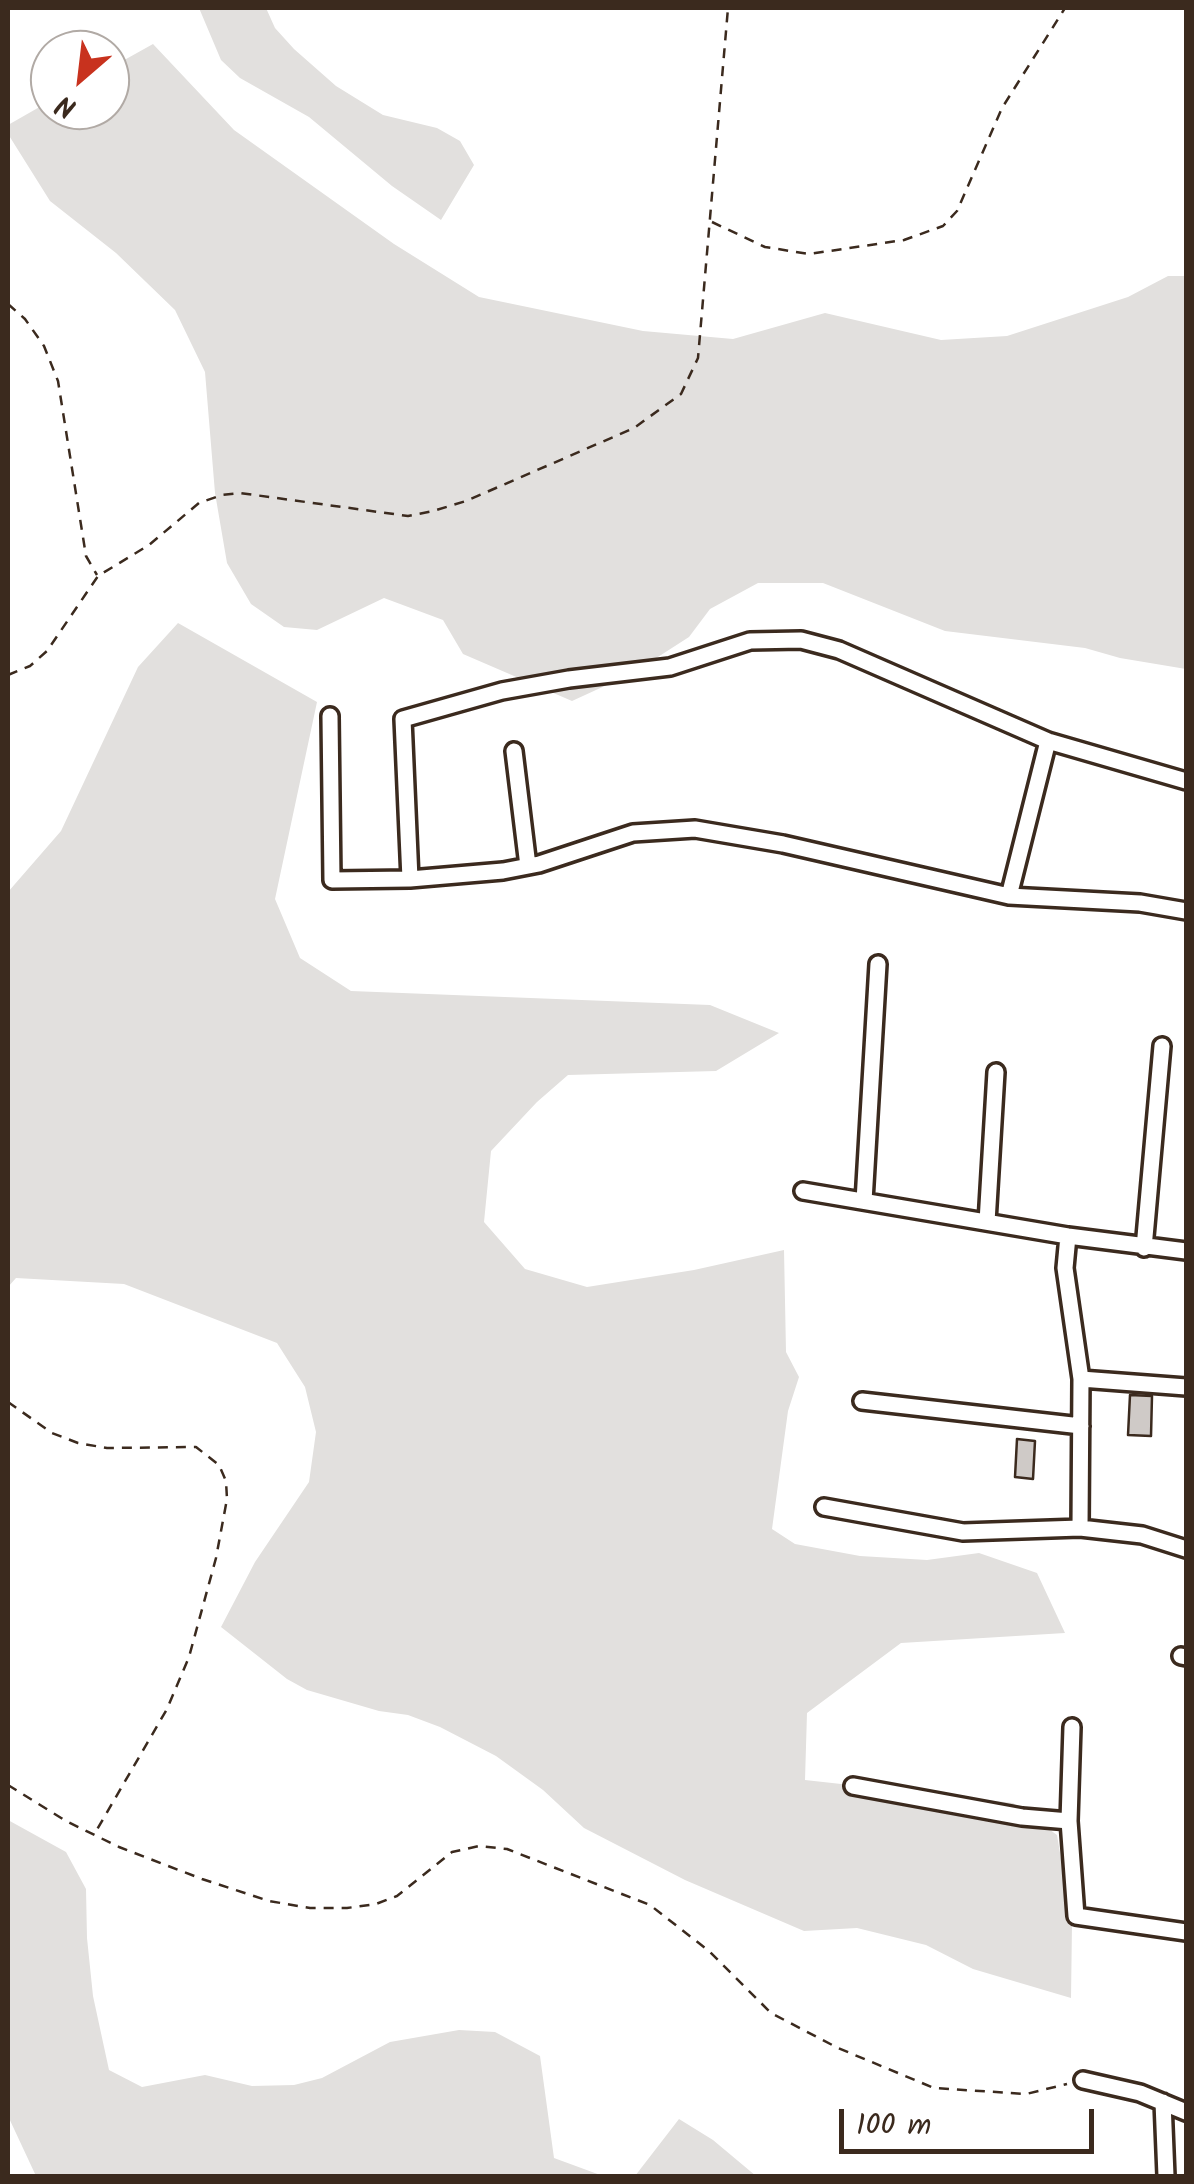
<!DOCTYPE html>
<html>
<head>
<meta charset="utf-8">
<style>
	body { margin:0 }
	#map { position:relative; width:1194px; height:2184px; overflow:hidden; background:#fff; font-family:Kalam,sans-serif }
	canvas { display:block }
	.frame { position:absolute; inset:0; border:10px solid #3b2a1e; pointer-events:none }
	.north { position:absolute; left:30px; top:30px; width:100px; height:100px; box-sizing:border-box; background:#fff; border:2px solid #b1aaa5; border-radius:50%; rotate:208deg; font-size:28px; font-weight:700; line-height:40px; text-align:center; color:#3b2a1e }
	.north::after { content:''; display:block; margin:auto; width:35px; height:45px; background:#c8321e; clip-path:polygon(50% 0,100% 100%,50% 72%,0 100%) }
	.scale { position:absolute; left:839px; top:2109px; width:255px; height:45px; box-sizing:border-box; border:5px solid #3b2a1e; border-top:0; padding-left:12px; font-size:30px; line-height:35px; white-space:nowrap; color:#3b2a1e; -webkit-text-stroke:8px #fff; paint-order:stroke }
</style>
</head>
<body>
<div id="map">
<canvas width="1194" height="2184"></canvas>
<div class="frame"></div>
<div class="north">N</div>
<div class="scale">100 m</div>
</div>
<script>
const ctx = document.querySelector('canvas').getContext('2d');
ctx.lineJoin = 'round';
function paint(path, color) { ctx.fillStyle = color; ctx.fill(path, 'evenodd'); }
const poly = rows => new Path2D(rows.map(r => 'M' + r).join(''));
function strokePath(path, color, width, dash) { ctx.strokeStyle = color; ctx.lineWidth = width; ctx.lineCap = dash ? 'butt' : 'round'; ctx.setLineDash(dash || []); ctx.stroke(path); }
paint(poly([
	[199,8,266,8,275,28,294,49,336,86,383,115,437,128,460,141,474,165,441,220,392,186,309,117,240,78,221,60],
	[153,44,234,130,394,244,479,297,643,331,733,339,825,313,941,340,1007,336,1128,297,1168,276,1186,276,1186,669,1120,658,1085,648,945,631,823,583,758,583,710,609,689,637,633,673,572,701,463,654,443,620,384,598,317,630,284,627,251,604,227,563,215,493,205,372,175,310,116,253,50,201,8,134,8,125,50,101,50,110,110,110,110,68],
	[178,623,317,702,275,899,300,958,351,991,710,1005,779,1033,716,1071,568,1075,537,1102,491,1151,484,1222,525,1269,587,1287,694,1270,784,1250,786,1352,799,1377,788,1411,772,1529,795,1544,860,1556,927,1560,979,1553,1037,1573,1065,1633,901,1643,807,1713,805,1780,1013,1803,1057,1835,1072,1924,1071,1998,973,1969,926,1945,857,1928,804,1931,685,1880,584,1828,543,1790,496,1756,440,1727,408,1715,379,1711,307,1690,287,1679,221,1627,255,1562,309,1482,316,1432,305,1387,277,1343,124,1284,16,1278,8,1287,8,892,61,831,138,667],
	[8,1820,66,1852,86,1889,87,1938,93,1996,109,2070,142,2087,205,2075,252,2086,294,2085,322,2078,390,2042,459,2030,495,2032,540,2056,554,2158,603,2176,36,2176,8,2116],
	[679,2119,713,2140,756,2176,635,2176]
]), '#e2e0de');
const building = poly([
	[1130,1395,1152,1396,1151,1436,1128,1435,1130,1395],
	[1017,1439,1035,1441,1033,1479,1015,1477,1017,1439]
]);
paint(building, '#cfcac7');
strokePath(building, '#3b2a1e', 2.5);
const street = poly([
	[330,716,332,880,410,879,503,871,539,864,633,833,695,829,783,844,1009,896,1140,903,1186,911],
	[514,751,528,866],
	[410,879,403,719,502,691,569,679,670,667,750,641,801,640,839,650,1048,741,1186,781],
	[1009,896,1048,741],
	[803,1191,1068,1236,1186,1251],
	[864,1201,878,964],
	[987,1222,996,1072],
	[1068,1236,1065,1268,1081,1379,1080,1528],
	[1144,1248,1162,1046],
	[1081,1379,1186,1387],
	[862,1401,1081,1426],
	[824,1507,963,1532,1080,1528,1142,1535,1186,1549],
	[1181,1656,1186,1657],
	[1072,1727,1069,1821,1076,1916,1186,1932],
	[853,1786,1022,1817,1069,1821],
	[1083,2080,1140,2093,1186,2112],
	[1163,2102,1166,2176]
]);
strokePath(street, '#3b2a1e', 22);
strokePath(poly([
	[712,222,765,247,809,254,904,240,943,226,957,211,1002,108,1065,8],
	[8,304,25,319,44,346,58,381,86,556,97,575],
	[8,675,30,666,47,651,98,576,149,545,199,503,222,495,240,493,408,516,433,511,466,501,634,428,681,394,698,358,728,8],
	[8,1402,52,1433,78,1443,107,1448,196,1447,219,1465,226,1481,227,1499,216,1558,189,1657,167,1709,95,1833],
	[8,1785,66,1821,119,1847,202,1879,269,1901,310,1908,347,1908,376,1904,397,1896,452,1852,479,1846,507,1849,650,1905,709,1951,771,2013,838,2048,934,2088,1026,2094,1067,2084]
]), '#3b2a1e', 2.5, [10, 8]);
strokePath(street, '#fff', 15);
</script>
</body>
</html>
